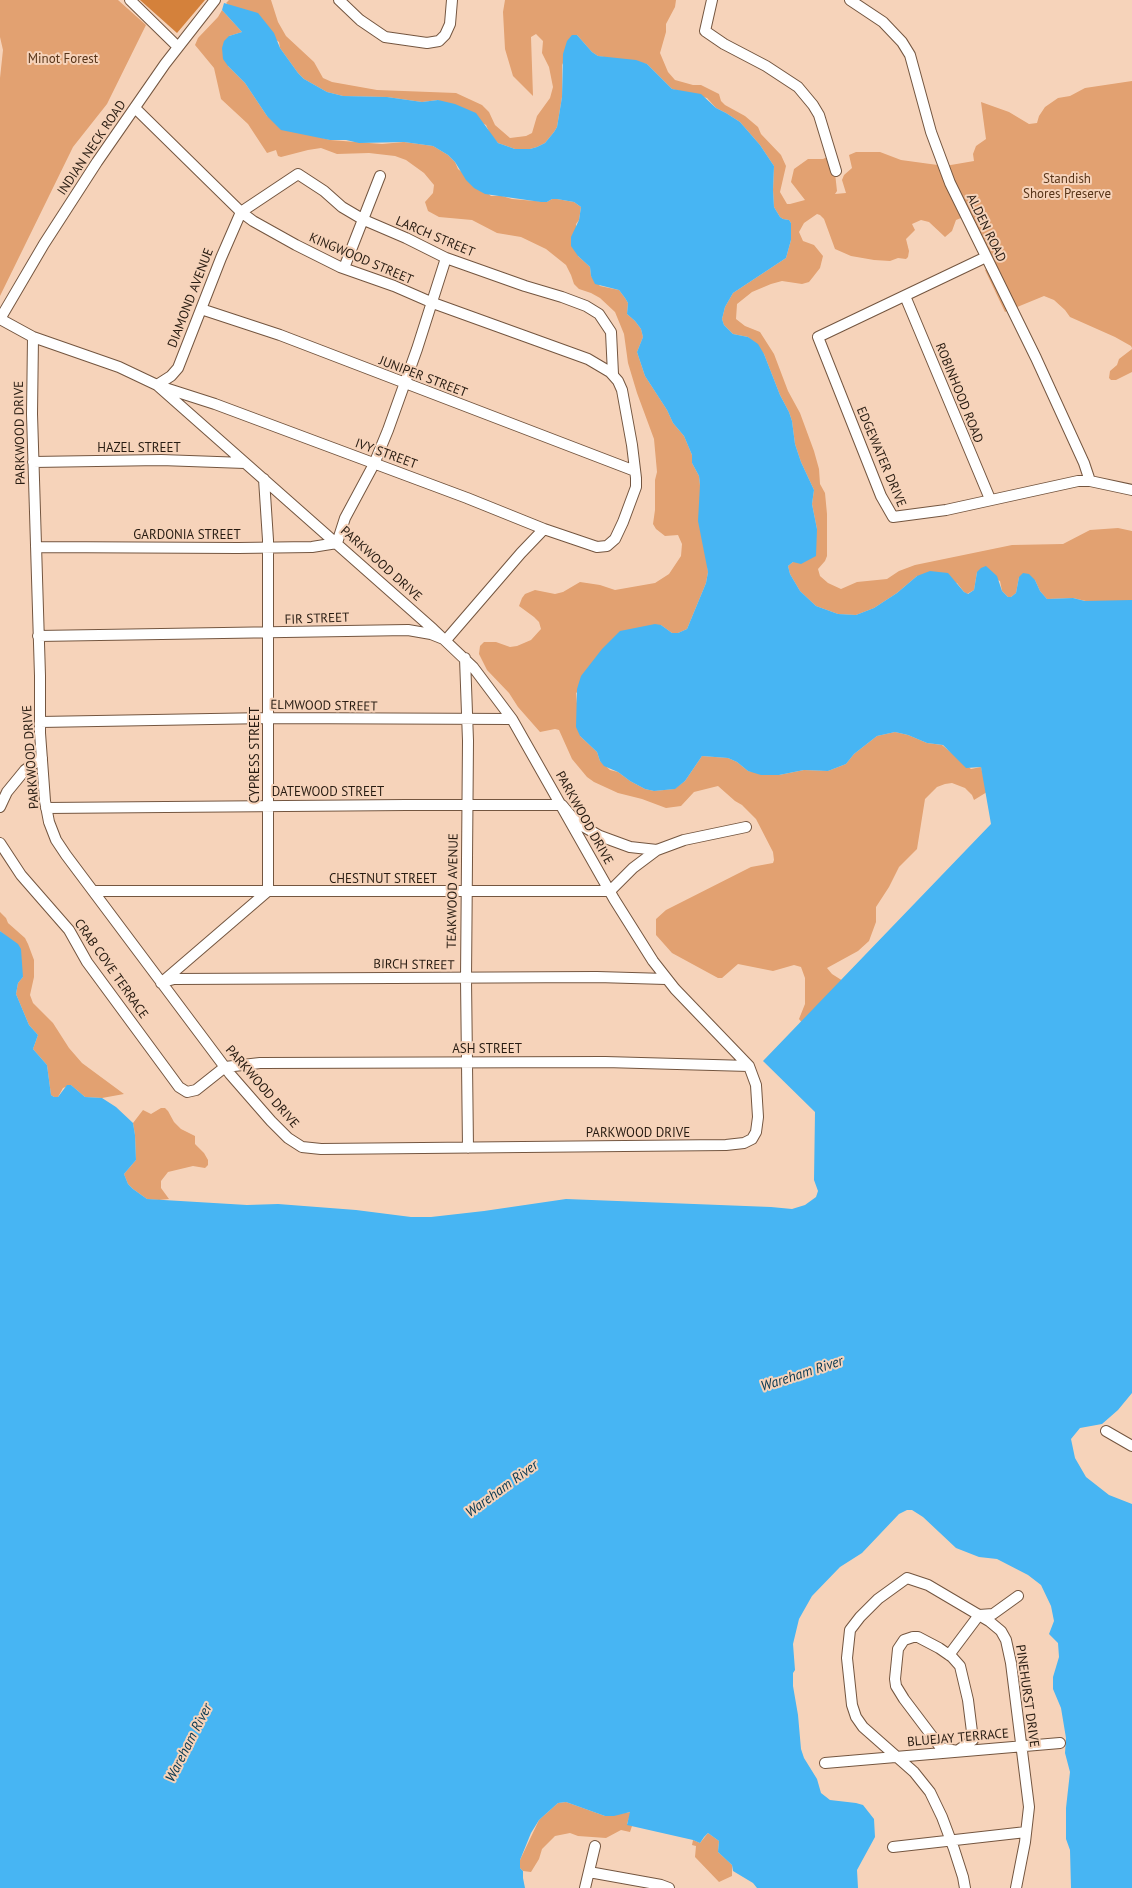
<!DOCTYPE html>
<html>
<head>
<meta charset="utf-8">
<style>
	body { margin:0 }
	canvas { display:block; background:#f6d3ba }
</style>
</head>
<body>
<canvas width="1132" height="1888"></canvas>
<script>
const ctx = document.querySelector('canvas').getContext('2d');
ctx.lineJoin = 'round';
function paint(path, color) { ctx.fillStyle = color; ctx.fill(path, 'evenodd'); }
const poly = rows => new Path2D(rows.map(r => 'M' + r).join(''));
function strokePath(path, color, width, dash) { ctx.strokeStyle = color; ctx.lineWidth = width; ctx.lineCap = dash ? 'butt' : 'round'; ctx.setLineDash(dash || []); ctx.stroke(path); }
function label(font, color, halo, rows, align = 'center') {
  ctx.font = font + ' "PT Sans",sans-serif'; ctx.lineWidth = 4; ctx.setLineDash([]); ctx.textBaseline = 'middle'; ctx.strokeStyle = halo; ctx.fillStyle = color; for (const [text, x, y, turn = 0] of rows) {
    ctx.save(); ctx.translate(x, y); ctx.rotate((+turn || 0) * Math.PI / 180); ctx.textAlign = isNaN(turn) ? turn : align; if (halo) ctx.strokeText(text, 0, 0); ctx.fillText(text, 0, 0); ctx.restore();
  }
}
paint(poly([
	[0,0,118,0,146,25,107,104,73,147,0,296,0,78,3,50,0,37],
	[229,0,271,0,278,22,286,36,314,62,323,78,332,82,377,90,456,93,482,105,489,112,495,125,510,138,526,136,532,133,537,116,550,98,553,87,549,67,542,53,543,41,536,34,531,37,533,96,513,76,505,49,503,12,505,0,676,0,675,7,666,24,666,32,660,53,668,72,675,80,693,85,701,85,719,94,721,101,725,105,745,116,758,127,761,134,781,155,786,166,780,192,787,204,790,204,805,200,791,182,794,169,808,159,823,159,829,156,835,173,837,191,835,194,846,193,842,180,844,175,852,168,849,155,856,152,880,152,901,160,945,166,974,161,973,154,976,146,986,139,981,102,1009,112,1029,124,1037,123,1039,116,1045,107,1058,98,1070,96,1085,88,1132,81,1132,348,1131,346,1115,337,1070,317,1065,310,1054,300,1044,296,1005,312,985,270,995,265,972,217,960,214,961,218,956,220,952,231,945,237,929,222,921,220,912,224,915,230,906,239,909,251,908,257,906,259,898,258,890,261,874,260,851,256,835,249,824,219,820,215,817,214,804,223,799,232,803,241,814,245,823,256,820,268,813,277,809,282,802,284,782,281,771,284,752,292,737,304,736,319,745,326,760,332,774,354,788,391,800,413,814,451,819,469,820,484,825,493,827,514,827,556,825,561,818,569,820,576,828,583,841,589,857,582,887,579,899,571,915,565,1012,545,1063,544,1090,530,1118,528,1132,531,1132,607,1090,602,1073,598,1047,599,1040,591,1035,580,1019,577,1016,593,1011,597,1008,597,1002,591,1000,581,977,572,974,590,967,594,964,592,957,583,917,576,897,593,874,608,856,615,838,614,816,606,800,591,790,574,788,566,793,562,797,562,817,529,812,504,814,490,801,462,795,444,792,421,789,412,780,395,764,354,748,337,733,334,724,325,722,319,725,307,733,293,786,258,791,240,791,223,789,220,783,219,780,217,774,207,773,190,774,166,760,145,740,122,726,113,716,108,707,98,672,89,647,64,598,56,592,52,577,35,562,65,562,97,557,127,554,132,545,143,537,147,530,149,515,149,498,143,490,134,486,125,438,100,422,102,387,97,343,96,327,92,304,79,298,73,280,48,279,42,226,3],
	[222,10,242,32,229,36,228,66,245,83,267,116,315,136,330,140,382,144,404,142,433,146,448,155,455,162,458,169,491,196,502,196,512,199,547,202,552,199,557,199,574,202,581,207,579,220,576,224,578,256,590,267,591,276,600,286,619,290,625,298,628,303,627,314,635,321,641,329,643,337,637,352,645,376,667,410,673,423,684,436,692,455,692,463,699,476,700,485,708,572,706,583,687,629,678,633,672,633,661,625,576,693,580,736,597,752,600,761,610,770,618,772,630,781,645,789,654,791,674,789,685,781,702,756,728,758,737,762,748,771,779,775,804,770,828,771,846,764,854,754,877,736,895,732,908,735,927,743,942,745,971,769,981,767,987,792,974,800,972,795,965,788,952,783,945,784,937,787,925,799,917,849,899,867,889,887,876,907,876,922,869,941,858,951,827,968,832,974,843,981,810,1032,799,1019,805,1004,805,978,801,967,794,965,773,971,738,964,722,978,718,978,672,953,656,935,656,919,666,910,751,867,773,863,774,860,773,852,756,819,742,805,735,801,718,786,694,792,681,806,666,808,642,799,618,793,594,782,587,777,572,759,559,730,555,729,540,732,518,707,509,693,487,670,479,654,480,646,484,642,496,642,510,647,517,646,531,640,541,629,539,622,534,617,519,606,522,598,525,594,535,590,555,594,563,592,580,582,600,585,615,590,655,583,669,574,681,556,682,544,678,535,665,536,656,529,653,524,655,510,655,480,657,472,654,439,637,393,628,363,624,334,615,312,600,298,591,293,579,289,574,284,571,275,566,265,546,249,521,237,497,233,472,220,439,217,428,211,425,202,433,193,434,185,424,173,406,160,395,156,369,153,337,154,321,148,308,150,281,157,278,156,276,150,267,153,248,124,221,99,214,68,195,45,198,38,218,17],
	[1132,349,1132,372,1116,380,1111,380,1109,378,1110,371,1117,365,1119,359],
	[0,912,6,918,8,923,25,938,28,944,34,960,34,977,30,995,33,1003,53,1023,69,1048,82,1063,124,1094,102,1098,85,1097,71,1085,63,1088,58,1097,54,1097,51,1095,47,1065,33,1049,38,1035,29,1025,16,994,18,983,23,977,6,936,0,931],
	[161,1108,165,1108,168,1111,174,1122,181,1129,195,1136,195,1144,204,1153,208,1160,208,1165,205,1168,193,1166,168,1172,161,1181,161,1188,169,1199,159,1200,147,1199,133,1189,128,1184,124,1174,136,1160,135,1135,133,1123,143,1110,151,1114],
	[566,1802,605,1816,631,1812,627,1824,632,1826,630,1832,621,1830,606,1838,578,1836,570,1833,555,1836,542,1849,539,1859,531,1872,523,1871,520,1868,520,1860,539,1820,558,1803],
	[708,1833,719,1841,718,1852,732,1865,732,1876,719,1882,695,1857,696,1846,692,1845,693,1840,700,1843]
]), '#e2a171');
paint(poly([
	[140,0,205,0,177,33]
]), '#d4813b');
paint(poly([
	[224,3,258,13,274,33,280,48,298,73,304,79,327,92,343,96,387,97,422,102,438,100,455,104,476,113,498,143,515,149,530,149,537,147,545,143,554,132,557,127,562,97,563,54,567,41,572,35,577,35,592,52,598,56,636,60,647,64,672,89,701,94,716,108,726,113,740,122,760,145,774,166,773,190,774,207,780,217,783,219,789,220,791,223,791,240,786,258,733,293,725,307,722,319,724,325,733,334,748,337,758,344,764,354,780,395,789,412,792,421,795,444,801,462,814,490,812,504,817,529,816,556,801,564,793,562,788,566,790,574,800,591,816,606,838,614,856,615,874,608,897,593,917,576,930,571,948,573,964,592,968,594,974,590,977,572,981,568,986,566,997,576,1002,591,1008,597,1011,597,1016,593,1019,577,1023,573,1029,574,1035,580,1040,591,1047,599,1073,598,1085,601,1132,600,1132,1393,1118,1410,1102,1424,1080,1428,1071,1439,1075,1458,1086,1477,1109,1495,1132,1504,1132,1888,1071,1888,1070,1850,1066,1839,1066,1808,1070,1772,1065,1753,1066,1738,1061,1708,1053,1689,1053,1677,1059,1657,1058,1643,1049,1634,1054,1621,1051,1606,1041,1585,1028,1575,997,1559,979,1557,956,1548,923,1517,912,1510,907,1510,899,1514,862,1553,840,1567,812,1596,799,1619,793,1644,795,1670,793,1673,793,1686,798,1715,801,1749,804,1758,817,1779,821,1793,830,1800,856,1803,863,1805,874,1819,875,1837,857,1870,858,1888,757,1888,753,1883,733,1871,732,1865,718,1852,719,1841,708,1833,704,1837,700,1843,693,1840,627,1825,630,1812,614,1816,605,1816,566,1802,558,1803,539,1820,531,1833,520,1860,520,1868,523,1871,523,1878,525,1888,0,1888,0,931,18,944,21,949,23,977,18,983,16,994,29,1025,38,1035,33,1049,47,1065,51,1095,54,1097,58,1097,67,1085,71,1085,85,1097,102,1098,116,1107,133,1123,135,1135,136,1160,124,1174,128,1184,133,1189,147,1199,247,1205,278,1204,356,1210,411,1217,431,1217,484,1211,566,1199,771,1207,792,1209,805,1205,816,1197,818,1191,814,1180,815,1112,763,1061,991,824,981,767,966,768,943,745,927,743,908,735,895,732,877,736,854,754,846,764,828,771,804,770,779,775,761,775,748,771,737,762,728,758,702,756,685,781,675,789,654,791,645,789,630,781,618,772,604,766,600,761,597,752,580,736,576,727,577,689,581,676,602,649,620,631,655,624,661,625,672,633,678,633,687,629,706,583,708,572,698,521,700,485,699,476,692,463,692,455,684,436,673,423,667,410,645,376,637,352,643,337,641,329,635,321,627,314,628,303,625,298,619,290,595,284,591,276,590,267,578,256,571,246,571,237,579,220,581,207,574,202,557,199,552,199,547,202,541,202,485,194,474,188,466,180,455,162,448,155,433,146,404,142,359,143,346,140,330,140,281,130,267,116,245,83,228,66,223,59,222,48,224,41,229,36,242,32,222,10]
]), '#47b5f3');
const minor = poly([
	[130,0,178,47],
	[339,0,360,20,385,37,427,43,439,41,445,35,450,24,452,0],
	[712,0,705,31,724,44,766,66,798,87,813,105,819,115,836,171],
	[850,0,883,22,902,42,910,55,931,132,950,183,1036,358,1084,463,1090,481],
	[135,108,241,212,253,221,296,245,340,267,394,286,433,303,588,359,610,372,618,381,622,390,632,445,636,478,636,487,623,522,615,539,607,546,597,547,544,529,467,498,215,404,162,387],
	[986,257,818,337,881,496,893,517,946,510,1078,481,1090,481,1132,490],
	[344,268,380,176],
	[905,296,990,499],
	[201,309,280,335,635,471],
	[33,337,119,367,157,385,433,629,473,667,512,719,614,899,653,961,675,989,749,1066,756,1085,758,1117,756,1132,752,1139,744,1143,726,1145,321,1149,302,1147,288,1138,271,1121,230,1074,66,855,56,840,49,822,45,801,40,733,40,676,32,414,33,337,0,319,44,244,97,162,165,64,215,0],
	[157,385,171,376,178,368,221,258,241,212,298,174,324,191,342,207,364,220,406,238,446,258,525,286,562,297,586,306,599,314,611,332,613,374],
	[33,462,161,460,245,463],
	[36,547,238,548,312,547,337,543,345,518,374,464,388,430,417,349,446,258],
	[38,636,408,630,431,634,446,640,521,553,544,529],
	[465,658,468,741,466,979,468,1148],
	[40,722,268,718,512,719],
	[0,807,7,792,25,770,42,758],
	[46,808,406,805,562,805,577,823,600,836,630,847,657,850,684,840,746,827],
	[0,843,21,875,69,930,87,962,168,1072,179,1087,187,1092,196,1090,225,1067,260,1063,605,1062,749,1066],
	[93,891,610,891,633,868,657,850],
	[163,982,174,979,392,978,597,977,666,979],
	[161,983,268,891,268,540,264,479],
	[1106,1431,1132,1446],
	[913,1637,918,1637,939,1648,952,1657,960,1666,968,1700,973,1740,957,1751,941,1748,904,1699,896,1686,895,1679,898,1649,904,1640,913,1637],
	[949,1655,979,1615,993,1614,1018,1596],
	[825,1763,1060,1743],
	[893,1847,1026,1832],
	[589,1872,661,1885,669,1888],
	[585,1888,595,1846],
	[965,1888,963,1877,954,1849,942,1817,930,1792,914,1772,863,1727,856,1717,852,1705,847,1658,850,1630,860,1617,878,1599,907,1578,928,1585,989,1621,1001,1631,1006,1640,1011,1663,1029,1807,1025,1842,1016,1888]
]);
strokePath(minor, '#745640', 12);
strokePath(minor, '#fff', 10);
label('13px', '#583519', '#f6d3ba', [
	["Minot Forest",63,59],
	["Standish",1067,179],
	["Shores Preserve",1067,194]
]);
label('13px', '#271b11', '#f6d3ba', [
	["INDIAN NECK ROAD",92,148,-56],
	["ALDEN ROAD",986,228,64],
	["LARCH STREET",435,237,23],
	["KINGWOOD STREET",361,259,23],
	["DIAMOND AVENUE",191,298,-69],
	["JUNIPER STREET",423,377,21],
	["ROBINHOOD ROAD",959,393,68],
	["PARKWOOD DRIVE",20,433,-91],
	["HAZEL STREET",139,448],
	["IVY STREET",386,454,20],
	["EDGEWATER DRIVE",881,457,67],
	["GARDONIA STREET",187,535],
	["PARKWOOD DRIVE",381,564,42],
	["FIR STREET",317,619,-2],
	["ELMWOOD STREET",324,706,1],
	["CYPRESS STREET",255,755,-90],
	["PARKWOOD DRIVE",31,757,-94],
	["DATEWOOD STREET",328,792],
	["PARKWOOD DRIVE",584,818,61],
	["CHESTNUT STREET",383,879],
	["TEAKWOOD AVENUE",453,891,-89],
	["BIRCH STREET",414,965,1],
	["CRAB COVE TERRACE",111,969,55],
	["ASH STREET",487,1049],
	["PARKWOOD DRIVE",262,1087,49],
	["PARKWOOD DRIVE",638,1133],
	["PINEHURST DRIVE",1027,1696,82],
	["BLUEJAY TERRACE",958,1738,-5]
]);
label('italic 14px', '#06364f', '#f6d3ba', [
	["Wareham River",802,1374,-18],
	["Wareham River",502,1489,-36],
	["Wareham River",189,1743,-63]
]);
</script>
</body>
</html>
